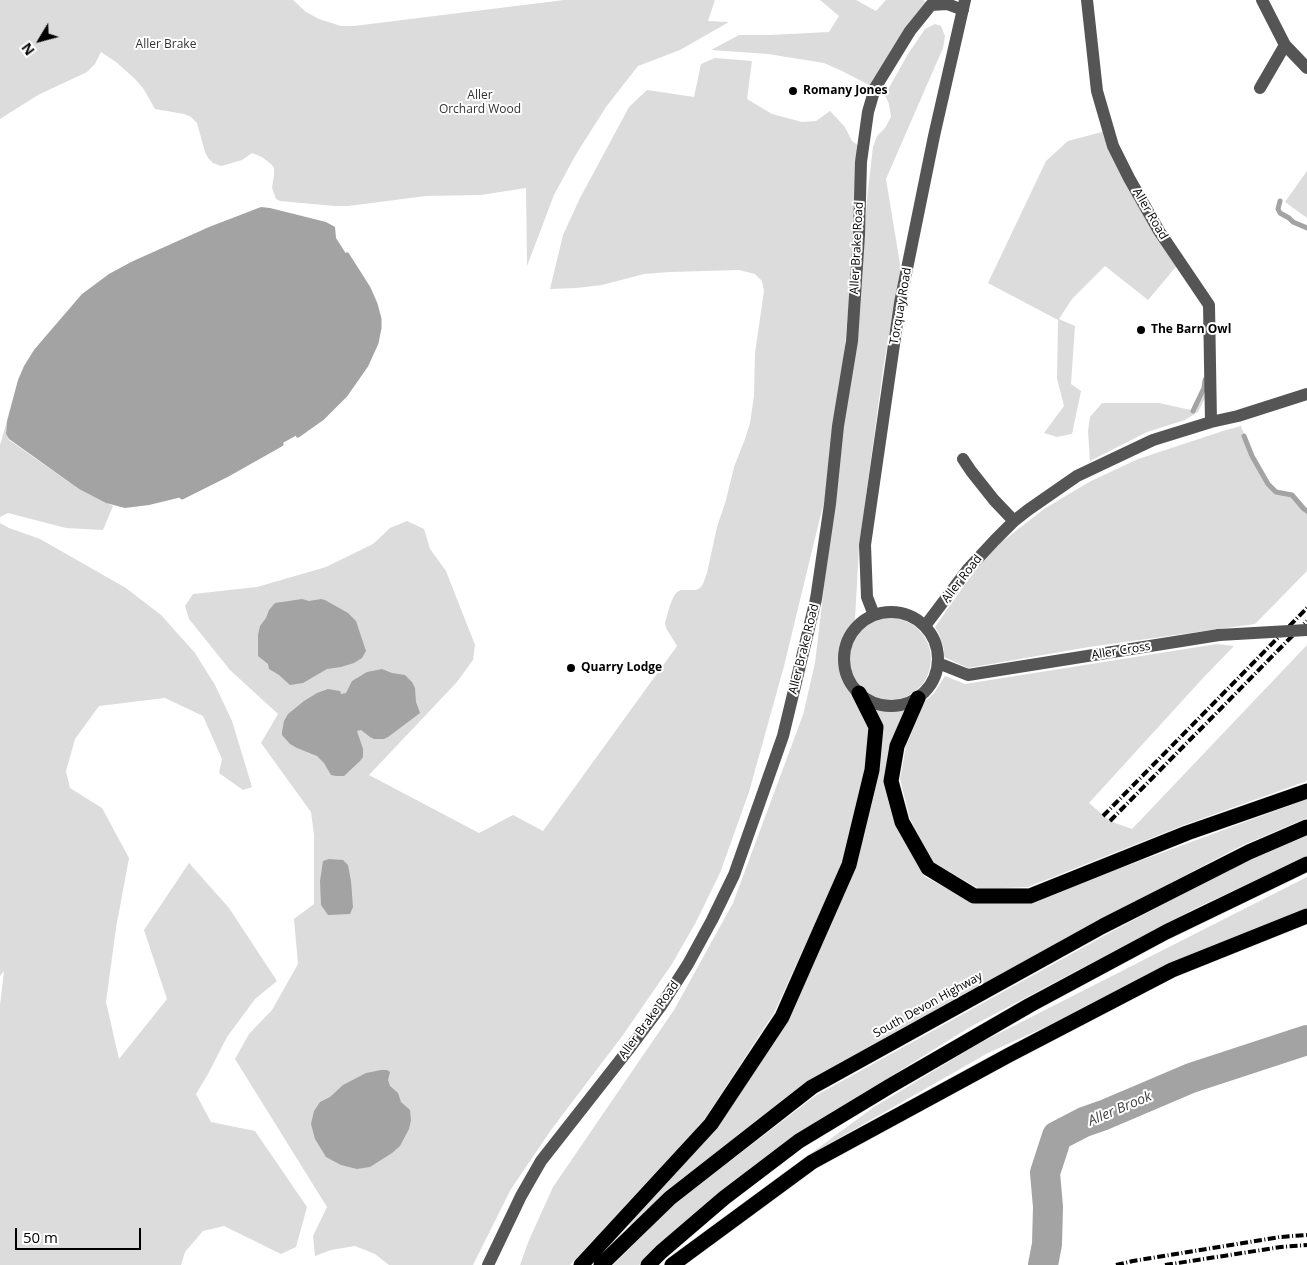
<!DOCTYPE html>
<html>
<head>
<meta charset="utf-8">
<style>
	body { margin:0 }
	#map { position:relative; width:1307px; height:1265px; overflow:hidden; background:#fff; font-family:"Open Sans",sans-serif }
	canvas { display:block }
	.north { position:absolute; left:15px; top:15px; width:50px; height:50px; -webkit-text-stroke:4px #fff; paint-order:stroke; rotate:233deg; font-size:14px; font-weight:700; line-height:20px; text-align:center; color:#000 }
	.north::after { content:''; display:block; margin:auto; width:18px; height:22px; background:#000; clip-path:polygon(50% 0,100% 100%,50% 72%,0 100%) }
	.scale { position:absolute; left:15px; top:1228px; width:126px; height:22px; box-sizing:border-box; border:2px solid #000; border-top:0; padding-left:6px; font-size:15px; line-height:18px; white-space:nowrap; color:#000; -webkit-text-stroke:4px #fff; paint-order:stroke }
</style>
</head>
<body>
<div id="map">
<canvas width="1307" height="1265"></canvas>
<div class="north">N</div>
<div class="scale">50 m</div>
</div>
<script>
const ctx = document.querySelector('canvas').getContext('2d');
ctx.lineJoin = 'round';
function paint(path, color) { ctx.fillStyle = color; ctx.fill(path, 'evenodd'); }
const poly = rows => new Path2D(rows.map(r => 'M' + r).join(''));
function strokePath(path, color, width, dash) { ctx.strokeStyle = color; ctx.lineWidth = width; ctx.lineCap = dash ? 'butt' : 'round'; ctx.setLineDash(dash || []); ctx.stroke(path); }
function label(font, color, halo, rows, align = 'center') {
  ctx.font = font + ' "Open Sans",sans-serif'; ctx.lineWidth = 4; ctx.setLineDash([]); ctx.textBaseline = 'middle'; ctx.strokeStyle = halo; ctx.fillStyle = color; for (const [text, x, y, turn = 0] of rows) {
    ctx.save(); ctx.translate(x, y); ctx.rotate((+turn || 0) * Math.PI / 180); ctx.textAlign = isNaN(turn) ? turn : align; if (halo) ctx.strokeText(text, 0, 0); ctx.fillText(text, 0, 0); ctx.restore();
  }
}
paint(poly([
	[0,0,293,0,306,12,319,19,341,26,354,26,564,0,715,0,708,21,729,22,680,50,638,66,606,107,575,156,554,195,527,266,526,188,481,195,426,196,348,206,334,206,280,201,276,199,272,188,274,175,274,168,272,165,262,157,252,153,242,160,225,165,221,166,213,163,208,158,205,152,197,123,191,117,184,114,155,109,143,88,135,79,116,62,101,52,95,64,87,72,38,95,0,119],
	[820,0,856,0,876,11,886,0,923,0,931,5,875,88,842,71,824,63,768,54,711,50,739,35,770,35,829,32,839,16],
	[935,24,941,26,945,36,943,48,886,179,901,270,884,363,859,547,855,620,847,632,841,647,841,666,845,682,854,694,871,728,866,768,843,862,774,1013,704,1120,570,1265,520,1265,529,1240,553,1187,674,1010,733,903,803,715,815,663,846,401,857,343,867,198,873,147,877,136,885,128,891,117,889,104,885,95,908,54,925,29],
	[715,58,752,61,747,99,772,114,802,122,816,121,830,111,845,127,852,141,863,149,834,464,819,522,784,666,749,792,720,873,696,922,672,964,623,1035,551,1130,511,1189,473,1265,389,1265,375,1254,355,1246,331,1250,315,1256,313,1236,327,1207,235,1059,249,1034,272,1010,298,964,294,919,314,904,314,835,311,812,261,743,278,714,230,670,189,619,185,606,193,594,257,587,326,567,373,544,390,528,407,521,424,529,430,549,446,571,475,645,473,660,457,682,369,775,479,833,513,815,543,831,677,646,666,628,665,623,670,605,674,596,677,592,681,590,696,590,700,588,703,584,707,573,717,527,726,500,734,467,745,439,750,423,754,396,755,353,764,291,762,281,755,274,739,270,670,272,644,274,602,285,576,288,550,289,563,235,580,198,629,107,647,90,694,97,701,64],
	[1109,130,1180,262,1148,300,1105,266,1072,299,1059,319,1075,326,1071,384,1081,391,1072,434,1057,437,1044,433,1064,406,1057,379,1058,320,988,283,1046,161,1068,141],
	[1307,171,1307,218,1285,202],
	[1209,345,1210,388,1198,412,1185,420,1147,432,1090,461,1088,431,1090,417,1102,403,1159,403,1191,410,1202,387],
	[7,421,6,434,9,440,79,489,113,506,103,530,66,528,8,513,0,517,0,445],
	[1241,426,1252,456,1268,484,1276,492,1290,494,1304,509,1307,511,1307,571,1255,624,1089,647,968,668,944,657,944,649,939,634,935,627,973,573,999,544,1044,509,1089,482,1138,459,1226,430],
	[0,523,9,528,40,539,126,588,161,615,195,653,215,685,232,721,252,787,243,790,219,773,222,759,203,716,165,698,99,706,75,739,66,771,70,788,102,808,129,858,116,928,106,1002,119,1059,167,999,144,930,189,863,229,908,277,981,255,999,227,1037,208,1074,196,1094,211,1122,255,1131,307,1207,296,1247,281,1254,224,1226,203,1231,185,1252,181,1265,0,1265,0,1005,4,971,0,976],
	'849 659a41 41 0 1 1 82 0a41 41 0 1 1-82 0Z',
	[1217,644,1234,646,1203,678,1089,803,1110,821,1132,829,1307,645,1307,781,1184,825,1028,887,979,889,933,862,910,819,900,779,906,746,925,701,934,693,945,676,965,684],
	[871,705,888,711,907,710,892,745,897,825,924,876,973,903,1029,902,1307,799,1307,818,1241,846,1084,928,808,1082,665,1192,632,1227,626,1222,718,1126,860,852],
	[1307,836,1307,856,1196,908,970,1027,824,1118,666,1238,639,1265,613,1265,674,1204,815,1096,1111,932,1249,859],
	[1307,877,1307,908,988,1053,806,1157,874,1107,978,1044]
]), '#dcdcdc');
paint(poly([
	[261,207,270,208,326,222,335,227,336,238,368,288,375,304,379,319,379,328,374,350,366,365,352,386,341,400,328,413,318,422,297,435,226,475,182,497,149,505,125,508,106,503,79,489,9,439,6,434,7,421,18,380,24,366,34,350,45,337,82,294,109,274,131,262,209,227],
	[302,599,309,601,321,599,325,600,348,613,356,621,366,651,362,658,354,663,341,667,327,669,303,683,290,685,279,675,269,669,268,664,258,656,258,635,260,626,266,618,269,610,275,603],
	[382,669,392,673,405,675,412,682,415,688,416,702,420,713,388,737,384,739,374,739,370,737,361,730,357,731,363,749,363,757,360,761,344,776,336,776,331,775,324,763,317,756,297,748,290,744,282,735,282,732,284,721,288,714,304,701,317,693,328,689,340,691,341,694,346,693,352,681,367,672],
	[329,859,343,860,348,865,351,881,353,907,350,914,328,915,321,905,320,881,323,861],
	[381,1070,387,1070,390,1072,388,1080,390,1086,398,1093,401,1102,410,1110,411,1120,409,1129,400,1146,392,1153,370,1167,357,1169,341,1165,326,1157,315,1139,311,1124,314,1111,320,1102,330,1097,343,1085,366,1073]
]), '#a3a3a3');
strokePath(poly([
	[1280,201,1278,209,1280,213,1289,218,1293,222,1307,228],
	[1193,411,1204,388,1205,380],
	[298,435,322,418,345,395,366,365,376,343,379,328,379,319,375,304,368,288,347,255],
	[1244,436,1252,456,1268,484,1276,492,1292,495,1304,509,1307,511],
	[182,497,226,475,281,444]
]), '#a3a3a3', 5);
strokePath(poly([
	[1043,1265,1047,1244,1048,1207,1045,1173,1057,1136,1084,1122,1104,1115,1191,1078,1307,1040]
]), '#a3a3a3', 30);
const highway = poly([
	[918,698,897,746,891,781,902,822,928,868,974,896,1030,896,1187,833,1307,791],
	[581,1265,711,1124,782,1017,849,865,872,770,876,727,859,693],
	[601,1265,670,1198,812,1087,1103,926,1249,852,1307,827],
	[648,1265,661,1252,724,1198,799,1141,890,1086,1030,1005,1166,932,1307,864],
	[672,1265,812,1162,1009,1055,1172,970,1307,916]
]);
strokePath(highway, '#dbdbdb', 16);
strokePath(poly([
	[1087,0,1097,91,1113,146,1129,178,1159,231,1209,305,1211,422],
	[1262,0,1285,45,1307,68],
	[1260,88,1285,45],
	[963,459,971,471,994,500,1014,521],
	'844 659a47 47 0 1 1 94 0a47 47 0 1 1-94 0Z',
	[874,615,867,597,865,545,900,303,934,136,965,0],
	[925,626,968,569,995,540,1014,521,1028,510,1077,476,1153,440,1211,422,1238,416,1307,394],
	[938,663,968,675,1219,635],
	[488,1265,521,1196,541,1161,632,1045,661,1006,688,964,712,920,734,875,783,736,816,599,830,504,838,426,852,341,859,235,861,162,868,112,875,88,910,31,931,5,947,4,963,10]
]), '#555', 12);
strokePath(highway, '#000', 15);
strokePath(poly([
	[1103,816,1307,608],
	[1110,821,1307,621],
	[1116,1265,1133,1261,1280,1237,1307,1235],
	[1165,1265,1281,1247,1307,1245]
]), '#000', 4, [8, 2.5, 1, 2.5]);
strokePath(poly([
	[1219,635,1307,630]
]), '#555', 12);
for (const [x, y, r, color] of [
	[793,91,5,"#000"],
	[1141,330,5,"#000"],
	[571,668,5,"#000"]
]) { const dot = new Path2D(); dot.arc(x, y, r, 0, 2 * Math.PI); ctx.fillStyle = color; ctx.fill(dot); strokePath(dot, '#fff', 2); }
label('12px', '#333', '#fff', [
	["Aller Brake",166,45],
	["Aller",480,96],
	["Orchard Wood",480,110]
]);
label('bold 12px', '#000', '#fff', [
	["Romany Jones",803,91],
	["The Barn Owl",1151,330],
	["Quarry Lodge",581,668]
], 'left');
label('12px', '#000', '#fff', [
	["Aller Road",1150,214,60],
	["Aller Brake Road",857,248,-87],
	["Torquay Road",901,306,-80],
	["Aller Road",962,579,-52],
	["Aller Brake Road",804,649,-76],
	["Aller Cross",1121,651,-9],
	["South Devon Highway",928,1005,-29],
	["Aller Brake Road",649,1020,-54]
]);
label('italic 14px', '#444', '#fff', [
	["Aller Brook",1120,1109,-23]
]);
</script>
</body>
</html>
